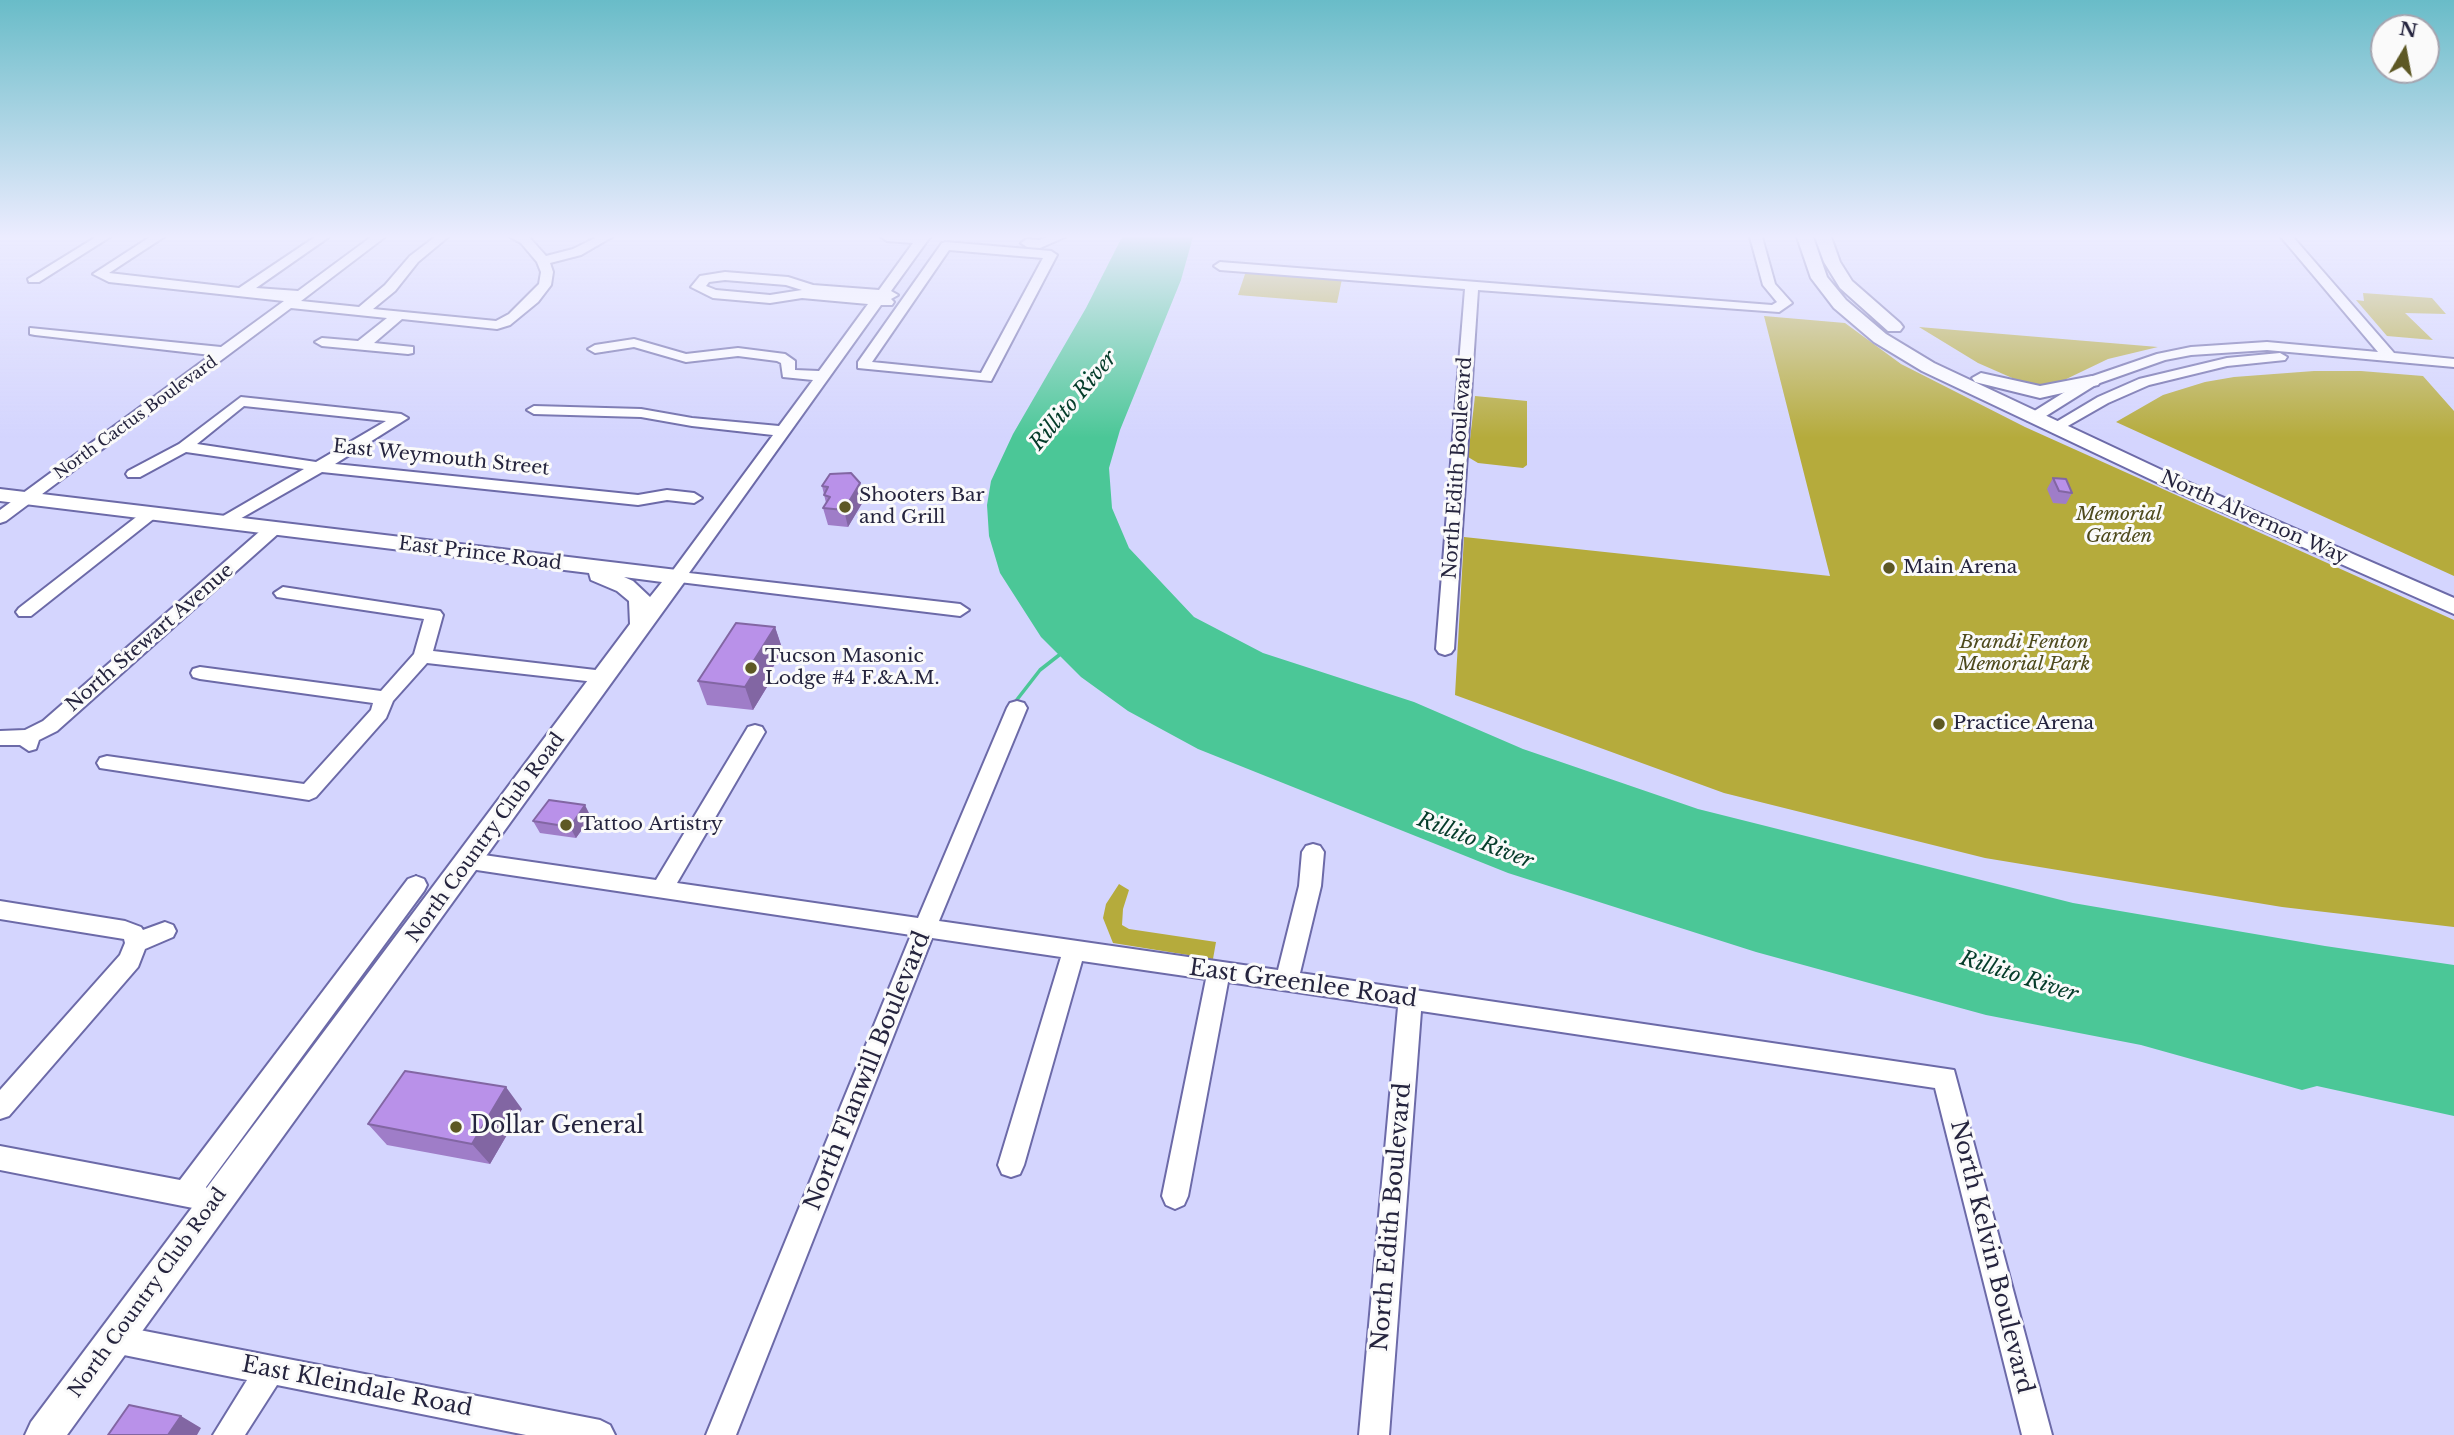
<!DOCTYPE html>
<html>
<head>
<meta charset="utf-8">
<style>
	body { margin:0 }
	#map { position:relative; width:2454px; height:1435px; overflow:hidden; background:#d4d5fe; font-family:"Libre Baskerville",serif }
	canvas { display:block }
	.north { position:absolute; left:2370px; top:14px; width:70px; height:70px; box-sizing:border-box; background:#fafafa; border:2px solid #a5a4af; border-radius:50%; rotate:10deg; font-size:19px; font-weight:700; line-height:28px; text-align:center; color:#25243e }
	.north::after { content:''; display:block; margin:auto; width:24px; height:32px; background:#5d5824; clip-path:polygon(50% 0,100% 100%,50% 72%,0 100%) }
</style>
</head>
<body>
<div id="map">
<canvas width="2454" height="1435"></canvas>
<div class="north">N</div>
</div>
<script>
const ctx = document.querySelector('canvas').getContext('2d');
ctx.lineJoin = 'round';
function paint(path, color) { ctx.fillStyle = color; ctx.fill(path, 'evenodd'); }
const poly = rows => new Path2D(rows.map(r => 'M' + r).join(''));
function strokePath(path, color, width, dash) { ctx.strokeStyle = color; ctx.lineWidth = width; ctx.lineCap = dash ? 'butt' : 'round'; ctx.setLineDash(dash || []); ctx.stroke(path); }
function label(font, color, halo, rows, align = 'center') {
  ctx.font = font + ' "Libre Baskerville",serif'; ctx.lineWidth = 6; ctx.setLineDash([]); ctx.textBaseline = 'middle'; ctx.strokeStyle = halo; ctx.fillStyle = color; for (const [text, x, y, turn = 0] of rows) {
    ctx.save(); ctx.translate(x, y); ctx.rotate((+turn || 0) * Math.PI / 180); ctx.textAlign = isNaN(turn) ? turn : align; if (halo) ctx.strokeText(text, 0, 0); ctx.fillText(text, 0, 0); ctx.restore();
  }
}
paint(poly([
	[1246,271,1342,279,1337,303,1238,295],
	[2363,293,2432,298,2446,314,2405,313,2433,340,2387,336,2356,300,2364,301],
	[1764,316,1845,323,1901,364,2025,427,2454,620,2454,927,2282,907,1985,858,1724,793,1455,695,1464,537,1830,576],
	[1919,327,2158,347,2108,359,2058,383,2042,385,2019,381,1978,363],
	[2314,371,2361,371,2423,376,2454,411,2454,576,2116,422,2163,395,2205,382,2234,377],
	[1475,396,1527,401,1527,465,1523,468,1478,463,1468,457],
	[1119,884,1129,890,1123,909,1122,925,1129,929,1216,942,1213,959,1113,943,1103,918,1106,904]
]), '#b5ab3c');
paint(poly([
	[1122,237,1193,237,1181,280,1120,430,1109,468,1112,508,1129,548,1194,617,1263,653,1414,702,1523,749,1698,809,2073,903,2325,946,2454,965,2454,1116,2317,1086,2302,1090,2141,1045,1986,1015,1756,952,1508,873,1198,749,1128,711,1081,677,1041,637,1000,573,989,536,987,505,991,481,1013,434,1086,308]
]), '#4bc797');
strokePath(poly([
	[1012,706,1040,670,1063,652]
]), '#4bc797', 3.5);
const minor = poly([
	[96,237,110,237,39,282,29,282,28,279,96,237],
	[150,237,164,237,109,273,239,288,315,237,329,237,256,288,298,291,371,237,385,237,301,301,359,307,385,285,410,256,435,237,448,237,418,262,395,291,373,309,496,321,509,314,539,284,541,272,537,262,521,243,510,237,529,237,546,256,573,249,597,237,612,237,581,255,550,263,553,272,551,285,538,302,510,325,497,329,402,319,374,343,413,347,413,353,408,354,322,346,315,342,322,338,358,341,387,318,291,308,6,521,0,523,0,510,211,355,35,335,30,334,30,328,221,347,284,301,109,282,93,274,150,237],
	[881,237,930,237,891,291,898,295,891,299,894,302,892,305,881,305,689,573,960,604,969,610,960,616,671,581,668,577,671,573,773,435,692,426,641,417,534,414,527,410,534,406,641,409,692,418,779,426,813,380,783,377,781,363,777,361,738,356,686,362,634,347,595,353,588,349,595,345,634,339,686,354,738,348,785,354,795,361,795,370,819,371,868,304,802,298,770,303,713,298,691,287,700,276,725,272,788,277,813,285,879,290,913,243,887,241,881,237],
	[725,280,786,285,802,290,770,295,716,290,706,286,709,282,725,280],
	[1048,237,1065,237,1040,248,1027,247,1021,243,1027,239,1039,240,1048,237],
	[1750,237,1762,237,1775,284,1792,303,1779,312,1478,290,1454,649,1451,653,1445,655,1439,653,1436,649,1465,289,1220,270,1214,266,1220,262,1772,305,1777,302,1763,285,1750,237],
	[2281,237,2293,237,2394,353,2454,359,2454,367,2267,350,2191,355,2165,360,2097,384,2038,421,2028,421,2026,418,2028,415,2087,378,2157,354,2191,347,2267,342,2378,352,2281,237],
	[946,242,1051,251,1057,255,991,381,858,368,858,362,942,243,946,242],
	[949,250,1043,258,981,373,872,362,949,250],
	[2280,353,2287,357,2285,360,2227,366,2149,385,2108,403,2059,431,2054,433,2046,428,2098,397,2139,379,2227,358,2280,353],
	[241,397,401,414,408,418,335,464,638,495,667,490,694,493,702,498,694,503,667,500,638,505,322,472,224,528,218,527,216,523,218,519,304,469,186,452,140,477,128,477,126,474,128,471,179,444,241,397],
	[244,406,386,421,316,462,197,444,244,406],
	[150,509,156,511,158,514,156,517,31,616,19,616,16,612,19,608,144,511,150,509],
	[273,524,279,525,281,529,279,533,57,731,39,740,36,749,29,751,20,745,0,745,0,731,25,730,43,721,267,525,273,524],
	[283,587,440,611,443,615,433,651,604,671,611,672,613,677,611,682,604,683,427,663,393,701,386,718,316,797,309,800,100,768,97,763,100,758,107,756,304,784,371,710,373,703,200,679,193,677,191,673,193,669,200,667,381,691,414,654,424,619,277,597,274,593,283,587],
	[1017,701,1024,703,1027,708,939,921,1278,970,1299,886,1302,852,1306,846,1313,844,1320,846,1324,852,1321,886,1300,973,1954,1070,2052,1435,2022,1435,1935,1088,1421,1011,1389,1435,1359,1435,1398,1007,1228,982,1188,1196,1184,1205,1175,1209,1166,1205,1162,1196,1206,979,1082,961,1024,1165,1020,1174,1011,1177,1002,1174,998,1165,1061,957,932,938,736,1435,706,1435,911,935,470,869,462,867,459,861,462,855,470,853,656,880,748,727,755,725,762,727,765,732,677,883,918,918,1007,708,1010,703,1017,701],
	[416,876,424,879,427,885,424,891,206,1187,211,1196,207,1205,198,1209,0,1170,0,1146,180,1180,408,879,416,876],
	[0,901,125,921,141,927,143,930,165,922,173,925,176,931,173,937,145,949,138,967,9,1116,0,1119,0,1090,120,955,125,943,124,939,0,919,0,901],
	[114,1325,600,1420,610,1425,615,1435,526,1435,277,1385,245,1435,213,1435,247,1380,114,1353,104,1349,100,1339,104,1329,114,1325]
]);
const major = poly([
	[1797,237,1813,237,1827,277,1846,300,1886,334,1934,363,2183,480,2454,598,2454,614,2169,488,1922,371,1874,342,1834,308,1811,278,1797,237],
	[1815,237,1831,237,1840,262,1852,281,1900,323,1903,327,1900,331,1888,331,1840,288,1824,262,1815,237],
	[1981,373,2040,386,2092,376,2101,381,2098,385,2040,398,1975,382,1972,378,1981,373],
	[0,489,677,570,685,572,688,577,67,1435,25,1435,31,1422,630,624,629,601,617,591,591,580,589,573,0,501,0,489],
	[624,577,662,582,650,597,633,581,624,577]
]);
strokePath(minor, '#6c6aa8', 4);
strokePath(major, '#6c6aa8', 4);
paint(minor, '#fff');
paint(major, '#fff');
paint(poly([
	[830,474,864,500,848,527,828,525,823,508,826,503,822,486],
	[2053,478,2072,493,2066,504,2053,503,2047,489],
	[775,627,783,651,765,680,767,687,753,710,707,705,698,681],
	[591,817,576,838,540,833,533,821],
	[522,1109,490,1164,387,1145,368,1124]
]), '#9f7dc8');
paint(poly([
	[860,483,864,500,848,527,844,510],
	[775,627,783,651,765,680,767,687,753,710,745,687,753,662],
	[585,805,591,817,576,838,570,827],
	[506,1087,522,1109,490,1164,472,1144],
	[181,1416,201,1428,197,1435,168,1435]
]), '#8266a3');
const building = poly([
	[851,473,860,483,844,510,823,508,830,497,824,495,828,487,822,486,830,474,851,473],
	[2053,478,2066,479,2072,493,2059,491,2053,478],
	[736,623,775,627,753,662,760,663,745,687,698,681,736,623],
	[549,800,585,805,570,827,533,821,549,800],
	[405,1071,506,1087,472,1144,368,1124,405,1071],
	[129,1405,181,1416,168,1435,108,1435,129,1405]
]);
paint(building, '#b991e9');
strokePath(building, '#8266a3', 2);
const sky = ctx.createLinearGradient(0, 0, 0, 438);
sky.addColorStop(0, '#69bcc8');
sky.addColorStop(0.54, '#ececff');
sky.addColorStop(1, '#ececff00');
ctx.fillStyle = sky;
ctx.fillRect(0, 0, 2454, 438);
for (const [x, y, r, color] of [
	[845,507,7,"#5d5824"],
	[1889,568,7,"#5d5824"],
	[751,668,7,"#5d5824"],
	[1939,724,7,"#5d5824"],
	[566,825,7,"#5d5824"],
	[456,1127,7,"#5d5824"]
]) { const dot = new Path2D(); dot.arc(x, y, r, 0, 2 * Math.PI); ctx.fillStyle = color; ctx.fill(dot); strokePath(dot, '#fafafa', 2.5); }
label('16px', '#25243e', '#fafafa', [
	["North Cactus Boulevard",136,418,-36]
]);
label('19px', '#25243e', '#fafafa', [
	["East Weymouth Street",441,458,6],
	["North Edith Boulevard",1458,468,-86],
	["North Alvernon Way",2254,518,24],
	["East Prince Road",480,554,7],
	["North Stewart Avenue",150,638,-41],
	["North Country Club Road",486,838,-54],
	["North Country Club Road",148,1293,-54]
]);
label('19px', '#25243e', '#fafafa', [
	["Shooters Bar",859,496],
	["and Grill",859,518],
	["Main Arena",1903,568],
	["Tucson Masonic",765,657],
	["Lodge #4 F.&A.M.",765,679],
	["Practice Arena",1953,724],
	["Tattoo Artistry",580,825]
], 'left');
label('italic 19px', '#4d491c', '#fafafa', [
	["Memorial",2119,515],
	["Garden",2119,537],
	["Brandi Fenton",2024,643],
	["Memorial Park",2024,665]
]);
label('italic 21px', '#053c2a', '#fafafa', [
	["Rillito River",1074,401,-50],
	["Rillito River",1475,841,21],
	["Rillito River",2019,977,18]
]);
label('23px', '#25243e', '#fafafa', [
	["East Greenlee Road",1303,984,8],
	["North Flanwill Boulevard",868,1071,-68],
	["North Edith Boulevard",1392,1217,-85],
	["North Kelvin Boulevard",1991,1257,76],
	["East Kleindale Road",357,1387,11]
]);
label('23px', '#25243e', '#fafafa', [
	["Dollar General",470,1127]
], 'left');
</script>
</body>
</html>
